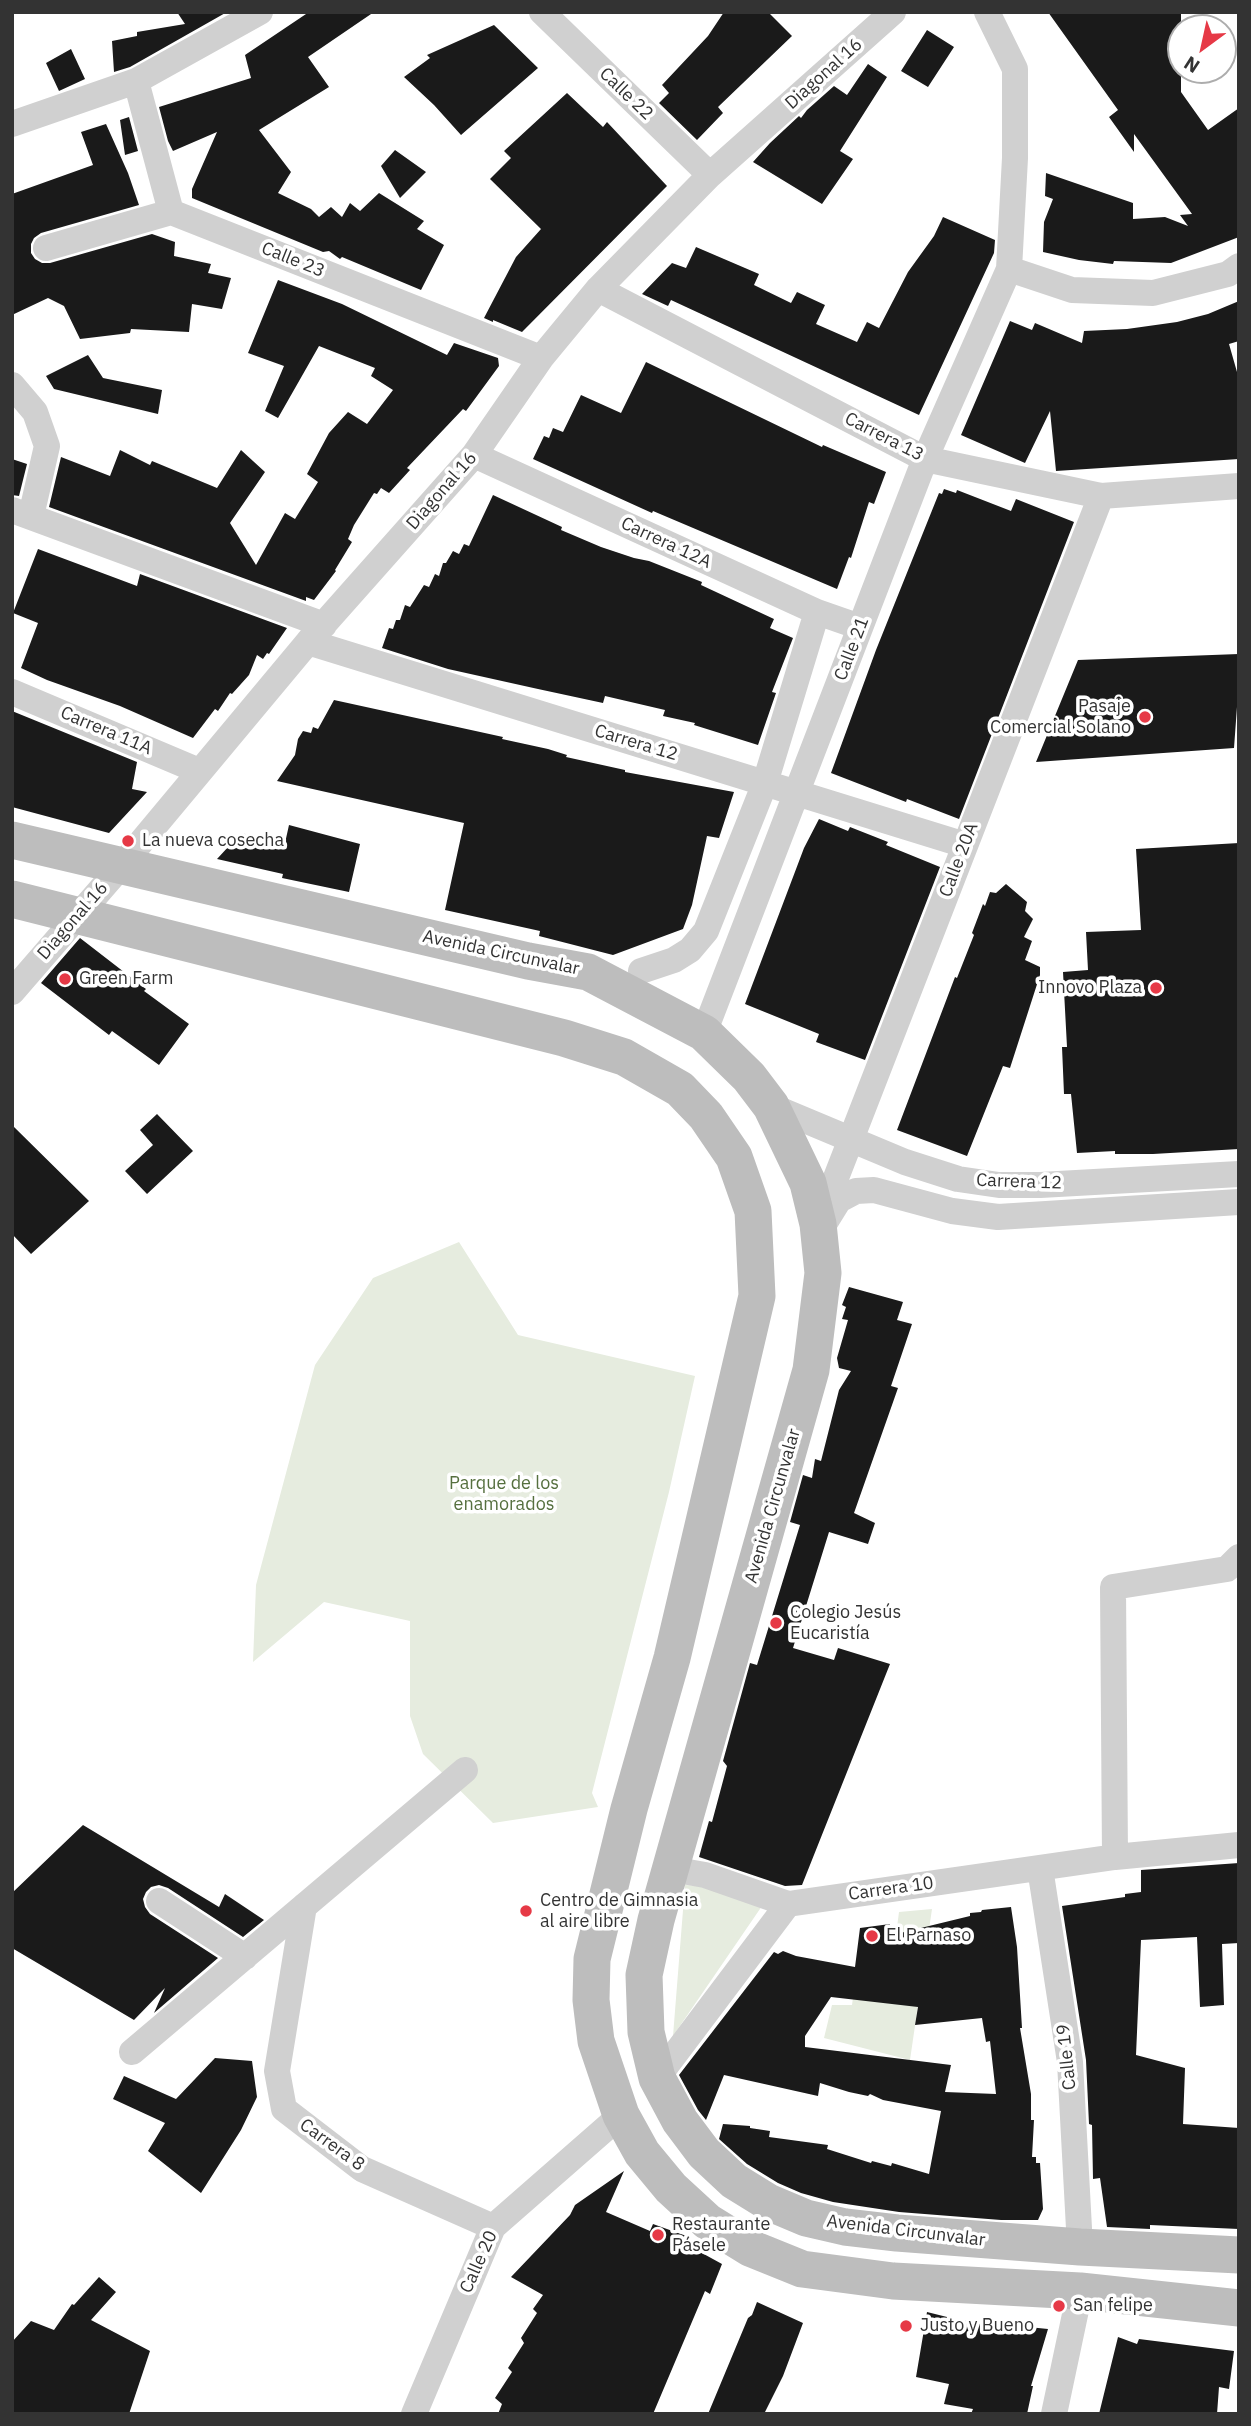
<!DOCTYPE html>
<html>
<head>
<meta charset="utf-8">
<style>
	body { margin:0 }
	#map { position:relative; width:1251px; height:2426px; overflow:hidden; background:#fff; font-family:"IBM Plex Sans",sans-serif }
	canvas { display:block }
	.frame { position:absolute; inset:0; border:14px solid #333; pointer-events:none }
	.north { position:absolute; left:1167px; top:14px; width:70px; height:70px; box-sizing:border-box; background:#fff; border:2px solid #adadad; border-radius:50%; rotate:213deg; font-size:19px; font-weight:700; line-height:28px; text-align:center; color:#333 }
	.north::after { content:''; display:block; margin:auto; width:24px; height:32px; background:#e63946; clip-path:polygon(50% 0,100% 100%,50% 72%,0 100%) }
</style>
</head>
<body>
<div id="map">
<canvas width="1251" height="2426"></canvas>
<div class="frame"></div>
<div class="north">N</div>
</div>
<script>
const ctx = document.querySelector('canvas').getContext('2d');
ctx.lineJoin = 'round';
function paint(path, color) { ctx.fillStyle = color; ctx.fill(path, 'evenodd'); }
const poly = rows => new Path2D(rows.map(r => 'M' + r).join(''));
function strokePath(path, color, width, dash) { ctx.strokeStyle = color; ctx.lineWidth = width; ctx.lineCap = dash ? 'butt' : 'round'; ctx.setLineDash(dash || []); ctx.stroke(path); }
function label(font, color, halo, rows, align = 'center') {
  ctx.font = font + ' "IBM Plex Sans",sans-serif'; ctx.lineWidth = 7; ctx.setLineDash([]); ctx.textBaseline = 'middle'; ctx.strokeStyle = halo; ctx.fillStyle = color; for (const [text, x, y, turn = 0] of rows) {
    ctx.save(); ctx.translate(x, y); ctx.rotate((+turn || 0) * Math.PI / 180); ctx.textAlign = isNaN(turn) ? turn : align; if (halo) ctx.strokeText(text, 0, 0); ctx.fillText(text, 0, 0); ctx.restore();
  }
}
paint(poly([
	[459,1242,518,1335,695,1376,669,1492,592,1793,598,1807,493,1823,423,1754,410,1716,410,1621,324,1602,253,1662,256,1585,315,1365,373,1278],
	[685,1885,722,1887,762,1906,673,2036],
	[932,1909,910,2060,824,2038,832,2005,852,2005,854,1990,888,1996,899,1912]
]), '#e6ecdf');
paint(poly([
	[177,12,227,12,130,67,114,72,112,41,137,36,137,32,185,24],
	[309,12,374,12,308,57,329,87,259,130,291,172,278,193,311,209,319,217,331,207,342,217,350,203,360,211,379,193,424,221,417,229,444,245,421,290,342,257,340,259,329,251,323,252,192,198,192,189,217,132,173,151,168,141,159,107,251,78,245,55],
	[724,12,768,12,792,36,718,107,723,113,697,140,659,103,669,93,662,85,708,36],
	[1048,12,1181,12,1181,92,1208,130,1239,108,1239,237,1171,263,1114,261,1113,264,1079,260,1043,252,1044,222,1053,199,1045,196,1046,173,1133,203,1133,219,1165,217,1188,226,1180,215,1192,214,1134,134,1134,152,1109,117,1118,110],
	[494,25,538,68,461,135,434,105,404,77,430,58,427,55],
	[927,30,954,47,928,87,901,71],
	[71,49,85,79,59,91,46,63],
	[868,64,887,77,840,151,853,159,822,204,753,162,770,143,799,116,801,118,807,110,834,86,847,95],
	[567,93,603,127,607,122,667,186,522,332,493,320,493,322,484,318,516,257,541,229,490,179,511,158,504,151],
	[129,117,138,151,125,155,120,120],
	[106,124,128,173,139,205,41,233,34,238,31,244,31,253,35,259,42,263,50,263,152,234,175,242,174,256,211,264,208,273,231,278,222,309,192,304,189,332,131,329,130,333,80,339,64,306,48,298,12,315,12,194,93,165,81,132],
	[395,150,426,172,400,198,381,166],
	[943,217,995,240,994,253,919,415,671,300,668,306,642,294,672,263,686,268,696,247,759,274,754,285,791,303,797,292,825,305,816,324,857,342,867,322,879,328,908,272,934,236],
	[278,280,342,304,447,355,454,343,498,358,499,366,466,411,463,409,407,468,410,470,389,493,381,488,377,494,374,493,354,525,348,539,352,542,335,570,336,571,314,600,306,597,306,601,49,507,61,457,110,476,120,450,150,465,152,461,217,488,241,450,265,472,230,523,256,565,285,513,295,519,318,482,307,474,329,433,348,412,367,424,393,390,371,376,375,368,319,346,278,418,265,411,284,366,248,353],
	[1239,301,1239,341,1229,344,1239,379,1239,459,1056,471,1050,411,1025,463,961,435,1010,321,1032,330,1035,323,1082,343,1084,331,1127,329,1177,322,1208,314],
	[88,355,103,378,162,390,158,414,54,389,46,376],
	[646,362,822,447,823,445,886,472,874,504,869,502,851,558,849,557,837,589,653,511,652,513,533,459,544,436,549,438,553,428,563,432,581,395,621,413],
	[12,459,27,464,19,496,12,495],
	[944,489,956,493,957,490,1011,511,1016,499,1074,522,959,819,907,799,906,802,831,773,876,650,939,493,942,494],
	[493,495,562,527,561,530,601,547,634,558,649,561,702,582,701,585,774,619,770,628,793,638,772,692,776,693,758,745,694,725,695,723,663,716,665,710,605,696,603,703,538,689,448,669,382,648,389,628,393,629,396,620,400,620,405,605,410,607,424,585,429,587,435,574,439,576,443,563,446,563,453,551,459,554,464,544,469,546],
	[38,549,137,586,140,574,287,628,269,654,267,653,263,659,257,655,249,675,232,694,230,693,218,711,215,709,193,738,120,706,47,680,21,668,38,623,13,613],
	[1239,654,1239,707,1237,707,1234,748,1036,762,1078,660],
	[334,700,503,737,502,739,548,749,567,755,566,757,625,770,625,772,734,792,719,838,707,836,692,905,683,929,613,955,539,936,540,931,445,910,464,823,277,781,295,755,298,739,303,731,311,733,313,727,318,729],
	[12,711,137,762,132,789,147,792,109,833,12,807],
	[819,819,848,831,850,827,888,842,886,845,940,867,865,1060,816,1042,819,1034,745,1004,804,848],
	[289,825,360,844,349,892,282,878,283,874,217,859,241,833,285,843],
	[1239,843,1239,1149,1153,1154,1115,1154,1115,1151,1077,1153,1071,1094,1064,1094,1062,1047,1067,1047,1063,972,1088,970,1086,932,1141,930,1136,849],
	[1006,884,1027,902,1025,911,1033,919,1024,937,1032,941,1025,960,1040,967,1040,975,1010,1068,1003,1066,967,1156,897,1130,955,977,957,978,974,935,972,933,983,904,985,906,990,892,996,893],
	[80,938,146,989,144,991,189,1024,159,1065,112,1031,109,1035,41,983],
	[157,1114,193,1151,147,1194,125,1171,153,1145,140,1130],
	[12,1125,89,1201,31,1254,12,1234],
	[849,1287,903,1302,897,1320,912,1324,891,1386,898,1388,854,1513,875,1523,868,1544,829,1532,793,1648,834,1660,838,1648,890,1664,802,1885,785,1886,699,1857,709,1821,712,1822,727,1766,723,1761,750,1663,757,1665,800,1525,790,1522,803,1475,812,1478,815,1459,821,1461,839,1390,851,1371,839,1368,837,1358,848,1320,842,1319,846,1307,842,1305],
	[83,1825,219,1907,225,1894,264,1920,243,1937,168,1888,159,1885,151,1887,146,1892,143,1899,145,1907,150,1914,218,1958,154,2013,165,1988,134,2020,12,1948,12,1893],
	[1239,1863,1239,1943,1222,1944,1224,2005,1200,2007,1197,1937,1141,1940,1136,2055,1185,2068,1183,2124,1239,2128,1239,2229,1150,2225,1150,2229,1107,2227,1100,2178,1093,2179,1092,2125,1089,2124,1086,2060,1062,1906,1125,1897,1125,1894,1141,1892,1141,1870],
	[1011,1907,1017,1947,1022,2028,1020,2028,1031,2094,1031,2120,1034,2120,1032,2157,1036,2157,1036,2163,1040,2163,1043,2209,1038,2220,1001,2220,899,2212,833,2202,801,2193,778,2183,747,2164,719,2139,723,2124,750,2126,750,2128,770,2131,769,2137,828,2145,827,2149,871,2163,872,2161,891,2166,892,2163,929,2174,941,2111,883,2100,870,2094,868,2096,849,2092,820,2083,818,2096,724,2075,706,2120,698,2110,679,2075,774,1952,778,1954,783,1951,796,1956,855,1967,860,1928,890,1924,888,1936,970,1916,970,1913,981,1912,982,1910],
	[831,1997,918,2007,915,2025,982,2018,986,2042,990,2041,996,2094,945,2092,951,2065,805,2047,805,2036],
	[215,2058,252,2061,257,2097,241,2130,201,2193,148,2151,165,2123,113,2099,124,2076,176,2099],
	[624,2171,606,2212,650,2231,653,2224,692,2238,691,2247,722,2264,710,2294,705,2291,653,2414,498,2414,502,2404,495,2398,512,2372,508,2368,524,2343,521,2338,537,2313,533,2309,543,2295,511,2277,570,2215,575,2205],
	[99,2277,116,2292,91,2320,150,2351,129,2414,12,2414,12,2342,31,2321,54,2330,72,2304,74,2305],
	[757,2302,803,2323,783,2376,764,2414,708,2414,748,2318,752,2315],
	[927,2312,959,2320,1048,2329,1031,2386,1033,2386,1027,2414,971,2414,973,2409,944,2404,949,2384,916,2377],
	[1118,2337,1137,2344,1139,2339,1234,2351,1229,2389,1219,2387,1217,2414,1099,2414]
]), '#1a1a1a');
strokePath(poly([
	[542,12,710,175],
	[136,81,171,212],
	[12,124,136,81,260,12],
	[171,212,541,358],
	[46,248,171,212],
	[1009,269,1072,290,1153,293,1228,274,1239,266],
	[598,289,925,459,1101,496,1239,486],
	[12,385,35,412,47,446,31,516],
	[474,455,817,612,860,627],
	[12,510,324,625],
	[308,642,965,845],
	[12,692,199,771],
	[641,971,674,960,690,950,706,931,765,783,817,612],
	[12,992,122,865,308,642,474,455,541,358,598,289,710,175,893,12],
	[704,1033,925,459,1009,269,1015,158,1015,69,987,12],
	[771,1106,905,1162,958,1179,999,1185,1040,1185,1239,1174],
	[826,1221,839,1200,856,1191,874,1190,952,1211,998,1217,1239,1202],
	[818,1224,1101,496],
	[1115,1857,1113,1587,1227,1569,1239,1557],
	[1040,1868,1070,2062,1080,2247],
	[671,1869,705,1875,788,1904,1115,1857,1239,1845],
	[159,1901,245,1957],
	[304,1906,277,2071,284,2109,362,2169,493,2227],
	[132,2052,465,1770],
	[657,2078,788,1904],
	[414,2414,493,2227,621,2115],
	[1054,2414,1080,2291]
]), '#d0d0d0', 26);
strokePath(poly([
	[12,840,528,961,588,972,704,1033,749,1077,771,1106,808,1183,818,1224,823,1273,811,1370,656,1920,644,1975,646,2032,657,2078,680,2121,704,2153,734,2181,768,2202,806,2218,845,2227,897,2233,1080,2247,1239,2255],
	[12,899,564,1038,624,1057,680,1089,706,1116,734,1157,753,1211,757,1296,672,1658,629,1809,592,1959,591,2000,596,2041,621,2115,642,2153,671,2188,708,2222,750,2248,802,2269,893,2281,1080,2291,1239,2308]
]), '#bdbdbd', 37);
for (const [x, y, r, color] of [
	[1145,717,7,"#e63946"],
	[128,841,7,"#e63946"],
	[65,979,7,"#e63946"],
	[1156,988,7,"#e63946"],
	[776,1623,7,"#e63946"],
	[526,1911,7,"#e63946"],
	[872,1936,7,"#e63946"],
	[658,2235,7,"#e63946"],
	[1059,2306,7,"#e63946"],
	[906,2326,7,"#e63946"]
]) { const dot = new Path2D(); dot.arc(x, y, r, 0, 2 * Math.PI); ctx.fillStyle = color; ctx.fill(dot); strokePath(dot, '#fff', 2.5); }
label('18px', '#333', '#fff', [
	["Diagonal 16",824,74,-42],
	["Calle 22",626,94,44],
	["Calle 23",293,260,22],
	["Carrera 13",884,437,27],
	["Diagonal 16",442,491,-49],
	["Carrera 12A",666,543,25],
	["Calle 21",852,649,-69],
	["Carrera 11A",106,731,23],
	["Carrera 12",636,743,17],
	["Calle 20A",959,860,-69],
	["Diagonal 16",73,921,-49],
	["Avenida Circunvalar",501,953,12],
	["Carrera 12",1019,1182,2],
	["Avenida Circunvalar",773,1506,-74],
	["Carrera 10",891,1889,-8],
	["Calle 19",1067,2057,-96],
	["Carrera 8",332,2145,36],
	["Avenida Circunvalar",906,2231,7],
	["Calle 20",479,2262,-66]
]);
label('18px', '#333', '#fff', [
	["Pasaje",1131,707,"right"],
	["Comercial Solano",1131,728,"right"],
	["La nueva cosecha",142,841],
	["Green Farm",79,979],
	["Innovo Plaza",1142,988,"right"],
	["Colegio Jesús",790,1613],
	["Eucaristía",790,1634],
	["Centro de Gimnasia",540,1901],
	["al aire libre",540,1922],
	["El Parnaso",886,1936],
	["Restaurante",672,2225],
	["Pásele",672,2246],
	["San felipe",1073,2306],
	["Justo y Bueno",920,2326]
], 'left');
label('18px', '#56703f', '#fff', [
	["Parque de los",504,1484],
	["enamorados",504,1505]
]);
</script>
</body>
</html>
